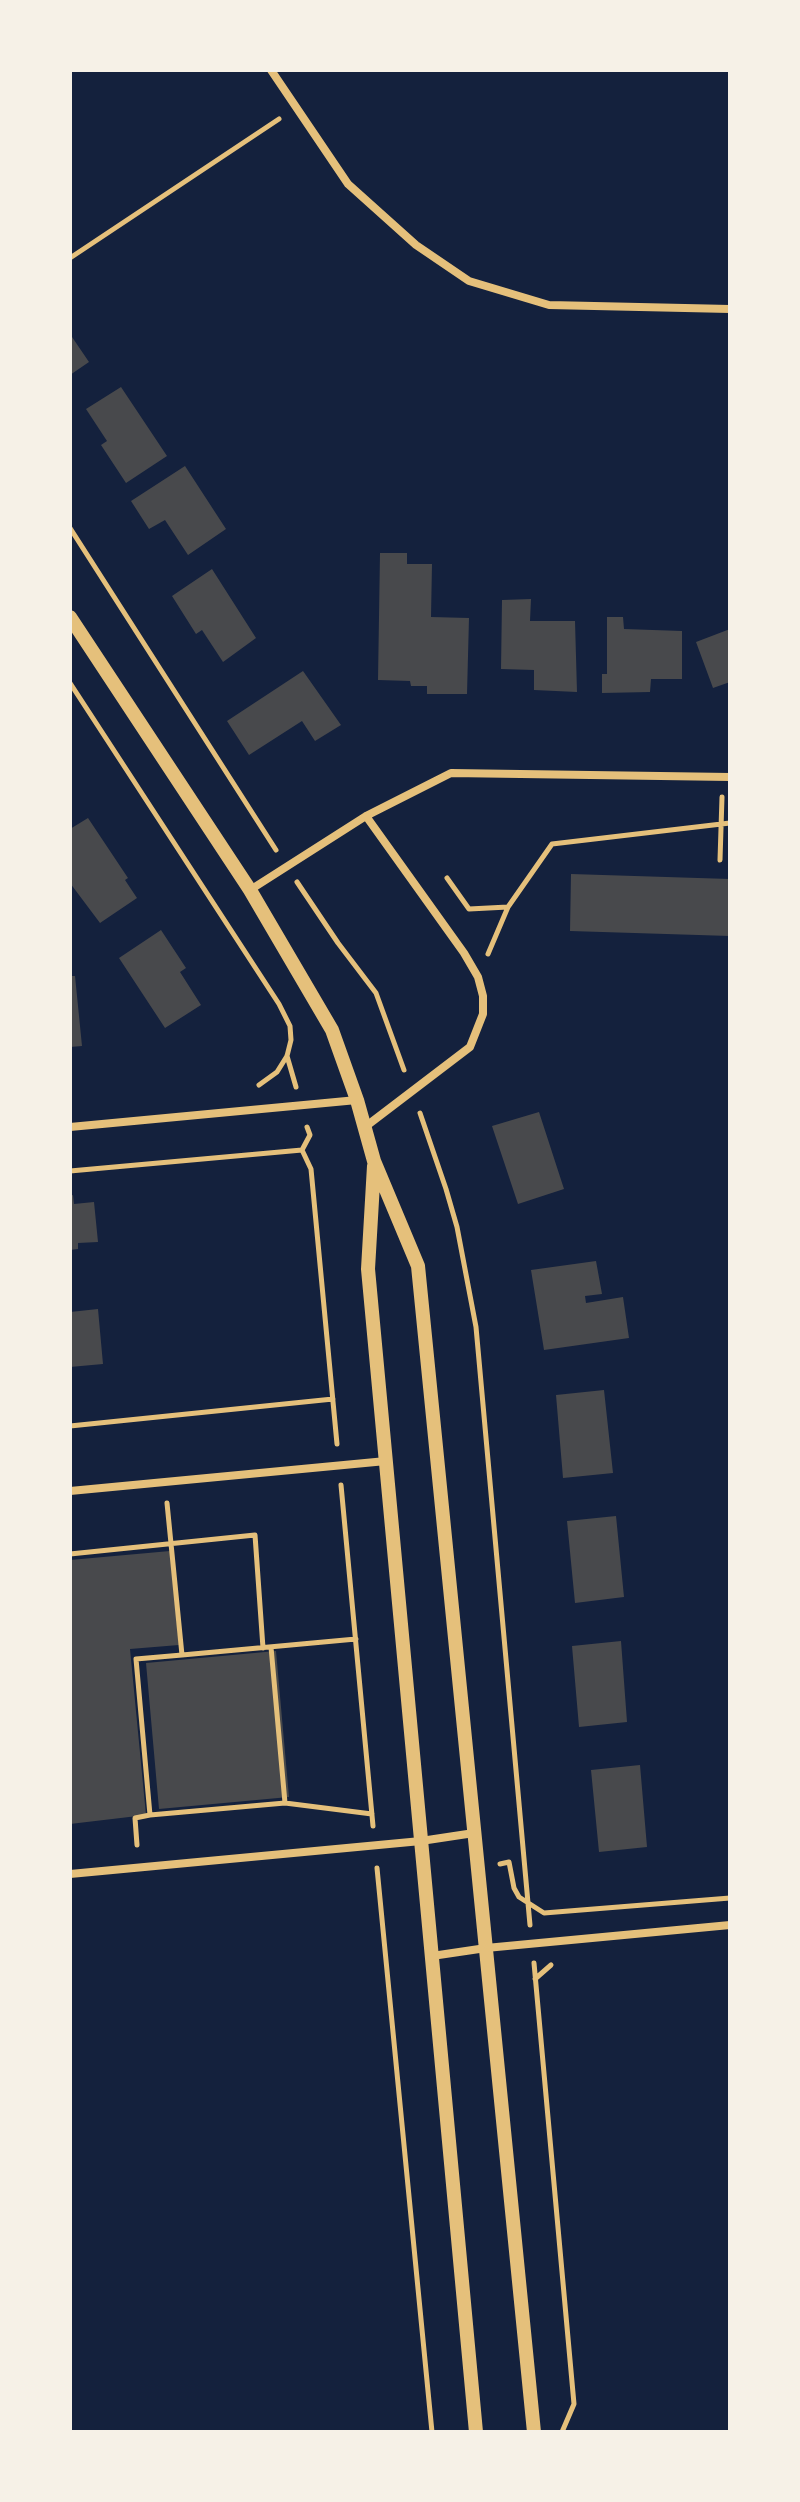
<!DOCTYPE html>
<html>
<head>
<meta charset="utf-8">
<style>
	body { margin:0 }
	#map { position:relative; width:800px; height:2502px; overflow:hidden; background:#14213d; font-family:"Titillium Web",sans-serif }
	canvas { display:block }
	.frame { position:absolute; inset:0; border:72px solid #f6f1e7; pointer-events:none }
</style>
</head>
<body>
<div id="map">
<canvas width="800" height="2502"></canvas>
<div class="frame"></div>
</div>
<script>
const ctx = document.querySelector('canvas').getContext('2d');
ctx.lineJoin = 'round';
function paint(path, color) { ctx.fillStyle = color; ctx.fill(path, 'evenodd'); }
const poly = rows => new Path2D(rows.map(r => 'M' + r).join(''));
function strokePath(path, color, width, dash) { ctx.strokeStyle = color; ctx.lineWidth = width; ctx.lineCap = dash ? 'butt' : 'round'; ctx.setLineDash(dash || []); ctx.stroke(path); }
paint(poly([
	[70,334,89,362,70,375],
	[121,387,167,456,126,483,101,445,107,441,86,409],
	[185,466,226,529,188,555,165,520,149,529,131,501],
	[380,553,407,553,407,564,432,564,431,617,469,618,467,694,427,694,427,686,411,686,410,681,378,680],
	[212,569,256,638,223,662,202,630,196,634,172,596],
	[531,599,530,621,575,621,577,692,534,690,534,670,501,669,502,600],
	[607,617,623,617,624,629,682,631,682,679,651,679,650,692,602,693,602,674,607,674],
	[730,629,730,682,713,688,696,642],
	[303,671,341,725,315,741,302,721,249,755,227,721],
	[88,818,128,878,125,880,137,898,100,923,70,883,70,829],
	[571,874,730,879,730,936,570,931],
	[161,930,186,968,180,972,201,1005,165,1028,119,958],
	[70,976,75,976,82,1046,70,1047],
	[539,1112,564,1189,518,1204,492,1126],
	[73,1195,74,1204,94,1202,98,1242,78,1243,78,1249,70,1250,70,1196],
	[596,1261,602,1294,585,1296,586,1303,623,1297,629,1338,544,1350,531,1270],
	[98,1309,103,1364,70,1367,70,1312],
	[604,1390,613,1473,563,1478,556,1395],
	[616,1516,624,1597,575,1603,567,1521],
	[170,1551,179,1645,130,1649,146,1815,70,1824,70,1560],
	[621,1641,627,1722,579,1727,572,1646],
	[276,1651,289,1797,159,1809,146,1663],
	[640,1765,647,1847,599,1852,591,1770]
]), '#48494c');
strokePath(poly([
	[70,258,279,119],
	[70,528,276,850],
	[70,683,279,1004,290,1026,291,1040,287,1056,277,1072,259,1085],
	[720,860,722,797],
	[447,878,469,909,508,907],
	[297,882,338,943,376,993,404,1070],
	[488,954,508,907,552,844,730,823],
	[287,1056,296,1087],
	[420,1113,446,1189,457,1227,476,1327,530,1925],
	[307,1127,310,1135,302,1150,311,1169,337,1444],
	[70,1171,302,1150],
	[70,1426,333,1399],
	[341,1485,373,1826],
	[167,1503,182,1655,356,1639],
	[70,1554,255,1535,263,1648],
	[271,1647,285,1803],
	[182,1655,136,1659,150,1815,285,1803,372,1814],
	[137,1845,135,1818,150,1815],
	[500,1864,509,1862,514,1888,519,1897,544,1913,730,1898],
	[377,1868,432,2432],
	[534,1963,574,2404,562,2432],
	[535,1979,551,1965]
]), '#e5c07b', 5);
strokePath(poly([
	[271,70,348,184,416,245,469,281,549,305,730,309],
	[250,890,366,816,451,773,730,777],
	[70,1127,357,1100],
	[365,1127,470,1047,483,1014,483,996,478,977,464,953,366,816],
	[70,1491,386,1461],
	[70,1874,421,1841,474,1833],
	[432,1956,486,1948,730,1925]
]), '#e5c07b', 8);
strokePath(poly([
	[70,617,250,890,332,1030,357,1100,374,1161,418,1266,534,2432],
	[374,1166,368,1269,476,2432]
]), '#e5c07b', 14);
</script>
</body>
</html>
